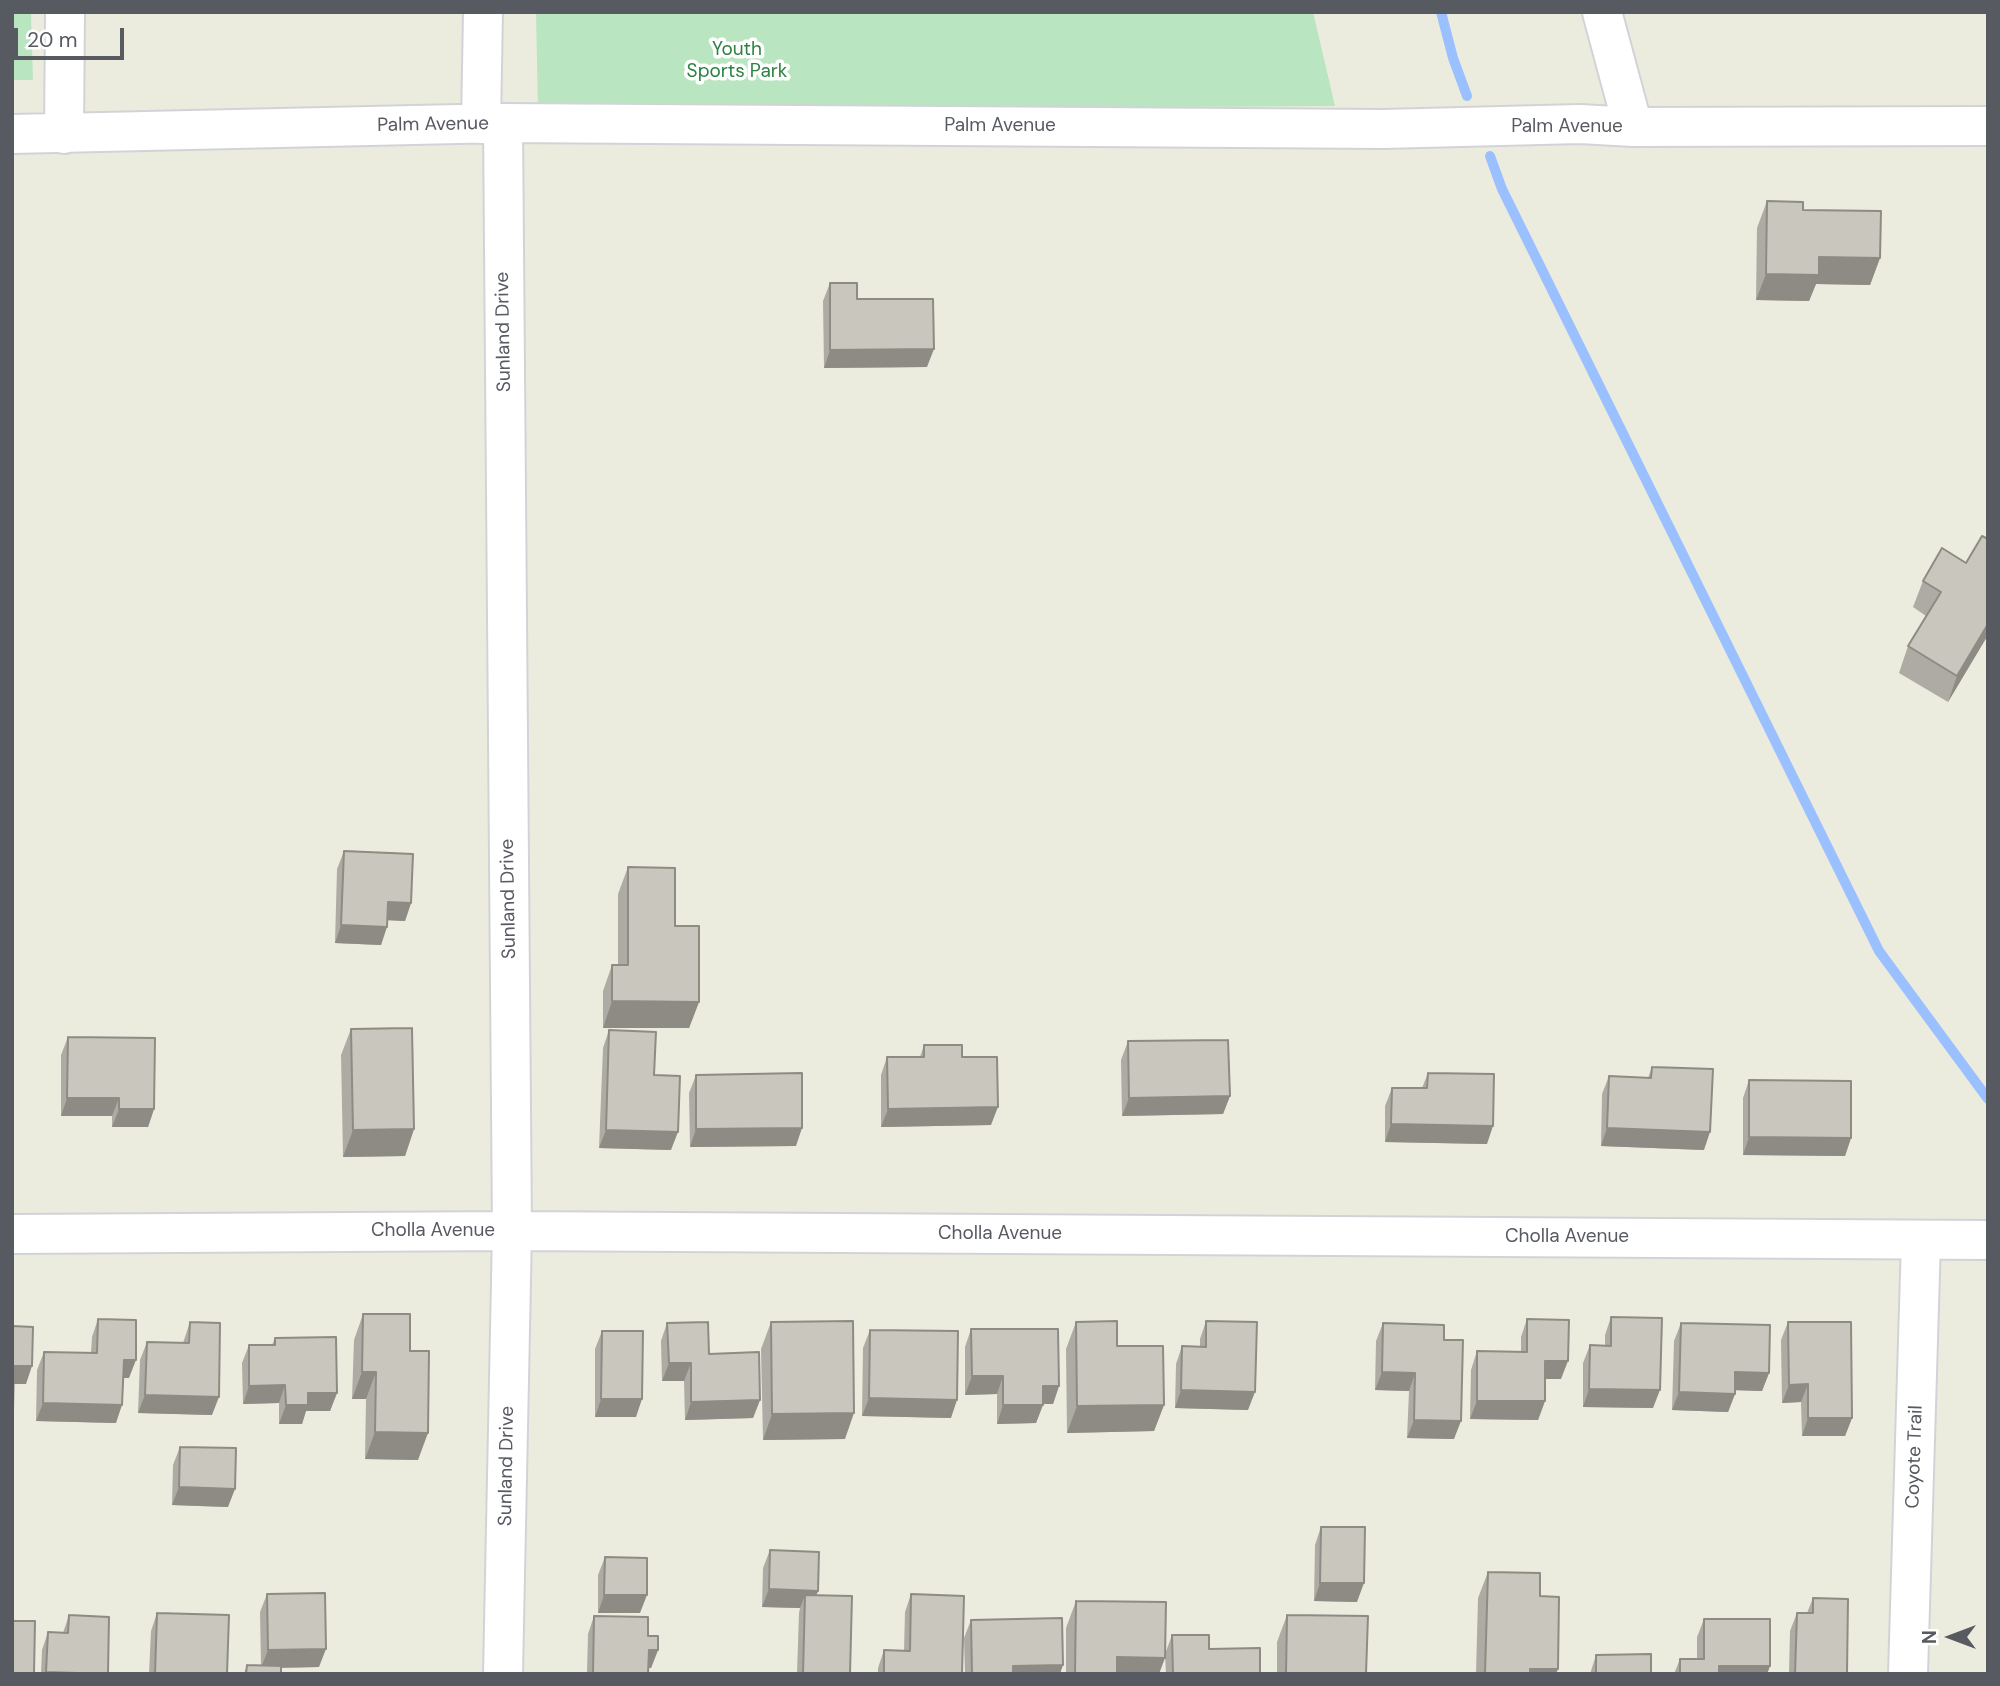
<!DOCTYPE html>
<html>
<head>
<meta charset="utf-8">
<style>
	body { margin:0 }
	#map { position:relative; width:2000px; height:1686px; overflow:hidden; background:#ececde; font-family:"DM Sans",sans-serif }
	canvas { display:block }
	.frame { position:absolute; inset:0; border:14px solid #575a61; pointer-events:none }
	.north { position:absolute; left:1916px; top:1602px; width:70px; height:70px; -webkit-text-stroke:5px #fff; paint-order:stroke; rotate:270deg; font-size:19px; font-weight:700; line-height:28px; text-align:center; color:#575a61 }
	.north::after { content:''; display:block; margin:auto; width:24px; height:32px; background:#575a61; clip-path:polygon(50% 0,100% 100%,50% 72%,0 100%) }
	.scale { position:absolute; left:14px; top:28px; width:110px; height:32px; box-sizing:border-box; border:4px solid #575a61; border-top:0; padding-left:9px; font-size:21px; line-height:24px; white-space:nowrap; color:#575a61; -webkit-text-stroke:5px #fff; paint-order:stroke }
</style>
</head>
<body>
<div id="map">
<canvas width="2000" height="1686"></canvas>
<div class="frame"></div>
<div class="north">N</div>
<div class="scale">20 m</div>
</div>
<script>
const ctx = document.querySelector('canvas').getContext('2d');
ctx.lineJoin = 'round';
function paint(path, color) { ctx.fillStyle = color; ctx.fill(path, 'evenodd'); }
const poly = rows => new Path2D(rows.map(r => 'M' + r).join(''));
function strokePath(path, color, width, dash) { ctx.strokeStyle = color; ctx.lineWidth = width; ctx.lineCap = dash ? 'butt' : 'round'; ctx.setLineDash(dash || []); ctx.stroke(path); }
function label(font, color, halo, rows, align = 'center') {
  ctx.font = font + ' "DM Sans",sans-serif'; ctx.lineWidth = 7; ctx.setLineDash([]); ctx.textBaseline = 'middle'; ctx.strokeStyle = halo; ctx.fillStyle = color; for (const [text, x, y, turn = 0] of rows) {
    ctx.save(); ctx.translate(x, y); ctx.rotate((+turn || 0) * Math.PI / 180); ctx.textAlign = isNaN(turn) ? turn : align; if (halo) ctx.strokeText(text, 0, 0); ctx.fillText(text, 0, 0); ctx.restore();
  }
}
paint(poly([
	[12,12,31,12,33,80,12,80],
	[536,12,1313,12,1335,106,538,111]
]), '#b9e5c1');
strokePath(poly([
	[1441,12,1453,58,1467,96],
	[1490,156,1502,189,1879,951,1988,1099]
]), '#9bc0ff', 10);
const minor = poly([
	[1602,12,1633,127],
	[481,124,483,12],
	[12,134,503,123,1383,129,1580,124,1633,127,1988,126],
	[64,134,65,12],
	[12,1234,512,1231,1988,1240],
	[503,1674,512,1231,503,123],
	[1908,1674,1921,1240]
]);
strokePath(minor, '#d2d3d9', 42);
strokePath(minor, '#fff', 38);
paint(poly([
	[1767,201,1803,210,1880,258,1870,285,1816,284,1809,301,1756,300,1757,228],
	[830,283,857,299,927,367,824,368,823,301],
	[1988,539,1988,635,1948,702,1899,673,1908,646,1926,616,1913,607,1923,581,1966,563],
	[344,851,411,903,405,921,388,920,381,945,335,943,337,869],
	[628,867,675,926,699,1002,689,1028,603,1028,603,991,612,965,618,965,618,894],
	[351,1029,414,1129,405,1156,343,1157,341,1055],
	[609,1030,654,1075,671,1150,599,1148,603,1048],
	[68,1037,154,1109,148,1127,112,1127,112,1116,61,1116,61,1055],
	[1128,1041,1230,1096,1223,1114,1122,1116,1121,1060],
	[924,1045,962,1057,991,1125,881,1127,881,1075,887,1057,920,1057],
	[1652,1067,1704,1150,1601,1146,1602,1094,1609,1076,1648,1078],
	[1428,1073,1487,1144,1385,1142,1385,1106,1392,1088,1422,1088],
	[696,1075,796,1146,690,1147,689,1093],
	[1749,1080,1851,1138,1845,1156,1743,1155,1743,1098],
	[363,1314,418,1460,365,1459,366,1399,352,1399,354,1340],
	[1611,1317,1653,1408,1583,1407,1583,1363,1590,1345,1605,1346,1605,1335],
	[98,1319,129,1378,123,1378,116,1423,36,1421,37,1370,44,1352,91,1353,92,1337],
	[1527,1319,1561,1379,1545,1379,1545,1401,1538,1420,1470,1419,1471,1370,1477,1351,1521,1352,1521,1337],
	[1206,1321,1248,1410,1175,1408,1176,1364,1182,1346,1200,1347,1200,1339],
	[190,1322,212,1415,138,1413,140,1360,147,1342,183,1343],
	[771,1322,845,1439,763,1440,761,1349],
	[1076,1322,1117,1346,1164,1405,1154,1431,1067,1433,1066,1349],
	[1788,1322,1852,1418,1845,1436,1802,1436,1801,1402,1782,1403,1781,1340],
	[667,1323,709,1354,760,1400,753,1418,685,1420,684,1381,662,1381,661,1341],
	[1383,1323,1444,1340,1454,1439,1407,1438,1409,1391,1375,1390,1376,1341],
	[1681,1323,1769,1373,1762,1391,1735,1390,1735,1394,1728,1412,1672,1410,1674,1341],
	[971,1329,1059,1386,1053,1404,1043,1404,1036,1423,997,1424,997,1394,965,1395,965,1347],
	[870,1330,951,1418,862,1416,863,1348],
	[602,1331,636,1417,595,1417,595,1349],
	[275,1338,337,1393,330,1411,306,1411,302,1424,279,1424,279,1403,243,1404,242,1363,249,1345,272,1345],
	[180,1447,228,1507,172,1505,173,1465],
	[1321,1527,1357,1602,1314,1601,1315,1545],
	[770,1550,818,1591,816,1595,850,1674,797,1674,799,1613,800,1608,762,1607,763,1568],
	[605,1557,640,1613,598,1613,598,1575],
	[1488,1572,1540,1596,1556,1674,1476,1674,1478,1598],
	[267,1594,319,1667,281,1668,281,1674,244,1674,247,1665,261,1665,260,1612],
	[911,1594,962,1674,878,1674,878,1668,884,1650,904,1651,905,1612],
	[1813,1598,1847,1674,1789,1674,1790,1631,1797,1613,1807,1613],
	[1076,1601,1159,1674,1066,1674,1066,1628],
	[157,1613,227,1674,149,1674,151,1631],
	[69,1615,108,1674,41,1674,42,1650,48,1632,63,1633],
	[1287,1615,1366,1674,1277,1674,1277,1642],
	[594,1616,648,1636,658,1650,651,1668,648,1668,648,1674,587,1674,588,1634],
	[1704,1619,1770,1666,1767,1674,1674,1674,1680,1659,1697,1659,1697,1637],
	[971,1620,1060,1674,965,1674,964,1638],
	[1172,1635,1209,1649,1260,1674,1166,1674,1165,1654],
	[1596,1655,1651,1674,1590,1674]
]), '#adaba3');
paint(poly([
	[1819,257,1880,258,1870,285,1816,284,1809,301,1756,300,1766,274],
	[934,349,927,367,824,368,830,350],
	[1988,624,1988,635,1948,702,1957,676],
	[388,902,411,903,405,921,382,920],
	[341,925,387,927,381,945,335,943],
	[612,1001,699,1002,689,1028,603,1028],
	[1230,1096,1223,1114,1122,1116,1129,1098],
	[67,1098,119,1098,112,1116,61,1116],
	[998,1107,991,1125,881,1127,888,1109],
	[119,1109,154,1109,148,1127,112,1127],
	[1391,1124,1493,1126,1487,1144,1385,1142],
	[802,1128,796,1146,690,1147,696,1129],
	[1607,1128,1710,1132,1704,1150,1601,1146],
	[414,1129,405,1156,343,1157,353,1130],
	[606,1130,678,1132,671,1150,599,1148],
	[1749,1137,1851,1138,1845,1156,1743,1155],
	[124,1360,136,1360,129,1378,117,1378],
	[1545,1361,1568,1361,1561,1379,1539,1379],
	[669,1363,691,1363,684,1381,662,1381],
	[14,1366,32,1366,26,1384,12,1384],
	[362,1372,376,1372,366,1399,352,1399],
	[1382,1372,1415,1373,1409,1391,1375,1390],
	[1735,1372,1769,1373,1762,1391,1728,1390],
	[972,1376,1003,1376,997,1394,965,1395],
	[1808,1384,1801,1402,1782,1403,1789,1385],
	[285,1385,279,1403,243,1404,249,1386],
	[1043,1386,1059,1386,1053,1404,1036,1404],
	[1589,1389,1660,1390,1653,1408,1583,1407],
	[1181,1390,1255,1392,1248,1410,1175,1408],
	[1679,1392,1735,1394,1728,1412,1672,1410],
	[308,1393,337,1393,330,1411,306,1411,302,1424,279,1424,286,1405],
	[145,1395,219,1397,212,1415,138,1413],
	[869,1398,957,1400,951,1418,862,1416],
	[601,1399,642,1399,636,1417,595,1417],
	[760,1400,753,1418,685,1420,691,1402],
	[1477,1401,1545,1401,1538,1420,1470,1419],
	[43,1403,122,1405,116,1423,36,1421],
	[1003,1405,1043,1405,1036,1423,997,1424],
	[1164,1405,1154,1431,1067,1433,1077,1406],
	[854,1413,845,1439,763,1440,772,1414],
	[1808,1418,1852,1418,1845,1436,1802,1436],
	[1414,1420,1461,1421,1454,1439,1407,1438],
	[375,1432,428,1433,418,1460,365,1459],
	[179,1487,235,1489,228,1507,172,1505],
	[1320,1583,1364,1583,1357,1602,1314,1601],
	[769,1589,818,1591,811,1609,805,1595,800,1608,762,1607],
	[604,1595,647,1595,640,1613,598,1613],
	[326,1649,319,1667,261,1668,268,1650],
	[649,1650,658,1650,651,1668,642,1668],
	[1117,1657,1165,1658,1159,1674,1111,1674],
	[1063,1665,1060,1674,1010,1674,1013,1666],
	[1719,1666,1770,1666,1767,1674,1716,1674],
	[1530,1669,1558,1669,1556,1674,1528,1674],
	[46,1672,97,1674,46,1674]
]), '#8d8b84');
const building = poly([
	[1767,201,1803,202,1803,210,1881,211,1880,258,1819,257,1819,275,1766,274,1767,201],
	[830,283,857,283,857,299,933,299,934,349,830,350,830,283],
	[1982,536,1988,539,1988,624,1957,676,1908,646,1941,592,1923,581,1942,548,1966,563,1982,536],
	[344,851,413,854,411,903,388,902,387,927,341,925,344,851],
	[628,867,675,868,675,926,699,926,699,1002,612,1001,612,965,628,965,628,867],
	[412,1028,414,1129,353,1130,351,1029,412,1028],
	[609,1030,656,1032,654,1075,680,1076,678,1132,606,1130,609,1030],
	[68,1037,155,1038,154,1109,119,1109,119,1098,67,1098,68,1037],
	[1228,1040,1230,1096,1129,1098,1128,1041,1228,1040],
	[924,1045,962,1045,962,1057,997,1057,998,1107,888,1109,887,1057,924,1057,924,1045],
	[1652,1067,1713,1069,1710,1132,1607,1128,1609,1076,1651,1078,1652,1067],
	[802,1073,802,1128,696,1129,696,1075,802,1073],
	[1428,1073,1494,1074,1493,1126,1391,1124,1392,1088,1427,1088,1428,1073],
	[1749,1080,1851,1081,1851,1138,1749,1137,1749,1080],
	[363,1314,410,1314,410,1351,429,1351,428,1433,375,1432,376,1372,362,1372,363,1314],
	[1611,1317,1662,1318,1660,1390,1589,1389,1590,1345,1611,1346,1611,1317],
	[98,1319,136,1320,136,1360,124,1360,122,1405,43,1403,44,1352,97,1353,98,1319],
	[1527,1319,1569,1320,1568,1361,1545,1361,1545,1401,1477,1401,1477,1351,1527,1352,1527,1319],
	[853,1321,854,1413,772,1414,771,1322,853,1321],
	[1117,1321,1117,1346,1163,1346,1164,1405,1077,1406,1076,1322,1117,1321],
	[1206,1321,1257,1322,1255,1392,1181,1390,1182,1346,1206,1347,1206,1321],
	[190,1322,220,1323,219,1397,145,1395,147,1342,189,1343,190,1322],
	[708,1322,709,1354,759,1352,760,1400,691,1402,691,1363,669,1363,667,1323,708,1322],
	[1788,1322,1851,1322,1852,1418,1808,1418,1808,1384,1789,1385,1788,1322],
	[1383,1323,1444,1325,1444,1340,1463,1340,1461,1421,1414,1420,1415,1373,1382,1372,1383,1323],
	[1681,1323,1770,1325,1769,1373,1735,1372,1735,1394,1679,1392,1681,1323],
	[12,1326,33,1327,32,1366,14,1366,13,1410,12,1326],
	[971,1329,1058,1329,1059,1386,1043,1386,1043,1405,1003,1405,1003,1376,972,1376,971,1329],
	[870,1330,958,1331,957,1400,869,1398,870,1330],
	[602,1331,643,1331,642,1399,601,1399,602,1331],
	[336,1337,337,1393,308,1393,308,1405,286,1405,285,1385,249,1386,249,1345,275,1345,275,1338,336,1337],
	[180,1447,236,1448,235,1489,179,1487,180,1447],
	[1321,1527,1365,1527,1364,1583,1320,1583,1321,1527],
	[770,1550,819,1552,818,1591,769,1589,770,1550],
	[605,1557,647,1558,647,1595,604,1595,605,1557],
	[1488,1572,1540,1573,1540,1596,1559,1597,1558,1669,1530,1669,1530,1674,1485,1674,1488,1572],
	[325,1593,326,1649,268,1650,267,1594,325,1593],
	[911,1594,964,1596,962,1674,884,1674,884,1650,910,1651,911,1594],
	[805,1595,852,1596,850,1674,803,1674,805,1595],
	[1813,1598,1848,1599,1847,1674,1795,1674,1797,1613,1813,1613,1813,1598],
	[1076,1601,1166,1602,1165,1658,1117,1657,1117,1674,1075,1674,1076,1601],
	[157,1613,229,1615,227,1674,155,1674,157,1613],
	[69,1615,109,1617,108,1674,46,1672,48,1632,68,1633,69,1615],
	[1287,1615,1368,1616,1366,1674,1286,1674,1287,1615],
	[594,1616,648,1617,648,1636,658,1636,658,1650,649,1650,648,1674,593,1674,594,1616],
	[1062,1618,1063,1665,1013,1666,1013,1674,972,1674,971,1620,1062,1618],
	[1704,1619,1770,1619,1770,1666,1719,1666,1719,1674,1680,1674,1680,1659,1704,1659,1704,1619],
	[12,1621,35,1621,34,1674,12,1674,12,1621],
	[1172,1635,1209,1635,1209,1649,1260,1648,1260,1674,1173,1674,1172,1635],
	[1651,1654,1651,1674,1596,1674,1596,1655,1651,1654],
	[247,1665,281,1666,281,1674,246,1674,247,1665]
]);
paint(building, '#c9c7bd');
strokePath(building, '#8d8b84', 2);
label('19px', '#2e8142', '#fff', [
	["Youth",737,50],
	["Sports Park",737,72]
]);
label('19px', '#575a61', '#fff', [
	["Palm Avenue",433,125,-1],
	["Palm Avenue",1000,126],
	["Palm Avenue",1567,127],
	["Sunland Drive",504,332,-91],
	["Sunland Drive",509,899,-91],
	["Cholla Avenue",433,1231],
	["Cholla Avenue",1000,1234],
	["Cholla Avenue",1567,1237],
	["Coyote Trail",1915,1457,-88],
	["Sunland Drive",507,1466,-89]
]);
</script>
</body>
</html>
